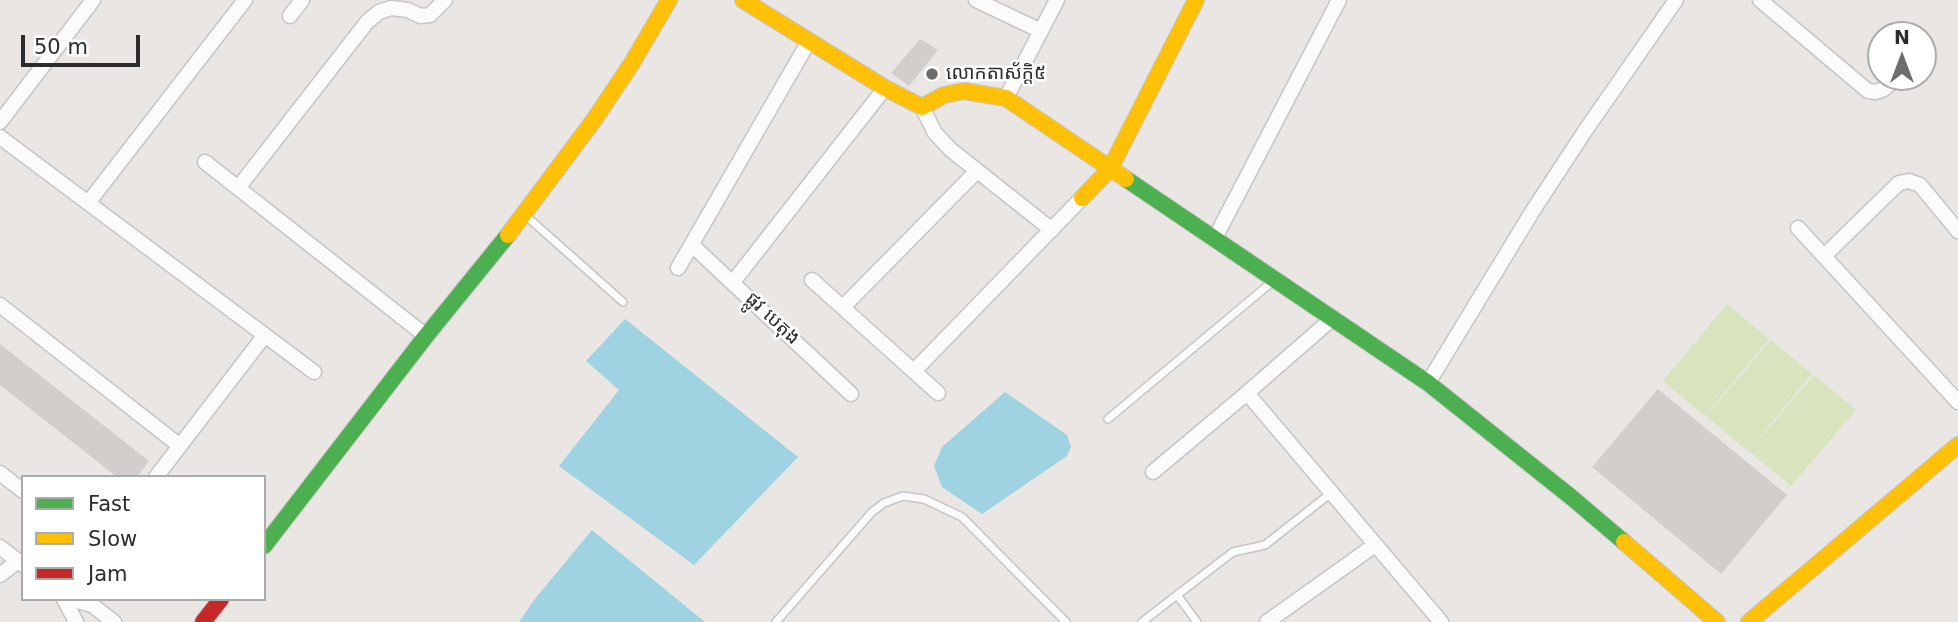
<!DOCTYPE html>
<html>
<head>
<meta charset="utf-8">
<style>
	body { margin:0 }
	#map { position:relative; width:1958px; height:622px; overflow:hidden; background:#e9e6e3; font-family:"DejaVu Sans",sans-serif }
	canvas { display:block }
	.legend { position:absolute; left:21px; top:475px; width:245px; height:126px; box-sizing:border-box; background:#fff; border:2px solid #ababab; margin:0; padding:9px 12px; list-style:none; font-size:21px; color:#2c2c2c }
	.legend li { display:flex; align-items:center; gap:14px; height:35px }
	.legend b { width:35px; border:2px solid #ababab }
	.north { position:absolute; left:1867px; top:21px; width:70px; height:70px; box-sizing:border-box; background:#fff; border:2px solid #ababab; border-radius:50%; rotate:0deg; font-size:19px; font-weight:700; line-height:28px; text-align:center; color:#2c2c2c }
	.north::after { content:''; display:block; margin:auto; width:24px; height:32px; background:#6e6d6c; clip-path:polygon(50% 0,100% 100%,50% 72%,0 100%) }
	.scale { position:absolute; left:21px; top:35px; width:119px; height:32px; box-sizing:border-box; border:4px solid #2c2c2c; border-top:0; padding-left:9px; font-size:21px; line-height:24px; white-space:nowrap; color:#2c2c2c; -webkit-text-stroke:5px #fff; paint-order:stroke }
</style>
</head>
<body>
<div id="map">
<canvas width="1958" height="622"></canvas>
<ul class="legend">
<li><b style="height:9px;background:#4caf50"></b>Fast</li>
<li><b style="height:9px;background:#ffc107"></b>Slow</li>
<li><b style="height:9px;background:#c62828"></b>Jam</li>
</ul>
<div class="north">N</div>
<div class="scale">50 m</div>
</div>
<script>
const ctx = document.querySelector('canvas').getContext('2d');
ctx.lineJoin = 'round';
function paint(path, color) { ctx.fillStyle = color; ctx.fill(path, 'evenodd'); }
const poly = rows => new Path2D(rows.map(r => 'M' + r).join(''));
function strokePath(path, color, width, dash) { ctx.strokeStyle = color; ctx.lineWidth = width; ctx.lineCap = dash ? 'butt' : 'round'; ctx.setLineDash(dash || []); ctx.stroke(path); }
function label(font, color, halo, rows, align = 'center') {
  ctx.font = font + ' "DejaVu Sans","Noto Sans Khmer",sans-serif'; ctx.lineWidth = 5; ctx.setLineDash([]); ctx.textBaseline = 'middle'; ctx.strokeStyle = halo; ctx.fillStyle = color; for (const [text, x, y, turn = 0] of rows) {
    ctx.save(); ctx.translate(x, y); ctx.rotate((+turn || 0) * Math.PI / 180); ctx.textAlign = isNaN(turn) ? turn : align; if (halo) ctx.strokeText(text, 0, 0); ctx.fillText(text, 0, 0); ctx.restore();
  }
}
paint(poly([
	[1727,304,1769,339,1705,416,1663,381],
	[1771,340,1812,374,1748,451,1706,416],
	[1814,375,1856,410,1791,486,1749,451]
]), '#d7e4be');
paint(poly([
	[625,319,798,457,694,565,559,466,619,390,586,361],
	[1005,392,1067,435,1071,447,1067,456,982,514,942,487,934,466,942,447],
	[592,530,705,622,519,622,534,600]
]), '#9fd3e2');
paint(poly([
	[920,39,938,50,909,86,891,73],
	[0,344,149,461,137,477,117,477,0,385],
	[1658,389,1787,495,1721,574,1592,467]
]), '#d1cecc');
const lane = poly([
	[525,215,623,302],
	[1108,419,1272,282],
	[1177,595,1197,622],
	[776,622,872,512,884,503,903,496,924,499,962,517,1066,622],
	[1142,622,1233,552,1265,545,1331,493]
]);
const street = poly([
	[976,0,1041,31],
	[1760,0,1868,91,1876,92,1884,89,1898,77],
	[290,16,302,0],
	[1006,98,1057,0],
	[922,107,935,133,951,150,1052,230],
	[0,122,93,0],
	[0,137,314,372],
	[205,162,426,336],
	[238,188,367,22,379,12,391,8,408,10,420,16,430,15,445,0],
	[88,203,245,0],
	[1798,228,1958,402],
	[1215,238,1339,0],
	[692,245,851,394],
	[1824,256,1899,183,1909,181,1920,185,1958,231],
	[678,268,809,41],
	[812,280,938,393],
	[733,282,885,88],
	[0,305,180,446],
	[843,307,977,171],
	[1333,318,1247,393,1441,622],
	[914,371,1082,198],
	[1428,383,1532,212,1585,131,1676,0],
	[1153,472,1247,393],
	[0,473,23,491],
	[156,477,265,335],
	[0,547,23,565],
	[0,575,18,561],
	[64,599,76,622],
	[70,599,92,605,114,622],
	[1267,622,1375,545]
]);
const fast = poly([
	[1126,179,1428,383,1571,497,1624,542],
	[264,546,426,336,508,235]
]);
const slow = poly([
	[743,0,885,88,922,107,944,95,964,91,1006,98,1126,179],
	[1082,198,1110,169,1196,0],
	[508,235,594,120,632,63,669,0],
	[1624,542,1717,622],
	[1749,622,1958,445]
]);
const jam = poly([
	[203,622,221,599]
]);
strokePath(lane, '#c6c4c5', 10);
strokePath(street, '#c6c4c5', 17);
strokePath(fast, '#c6c4c5', 18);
strokePath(slow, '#c6c4c5', 18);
strokePath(jam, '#c6c4c5', 18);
strokePath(lane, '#fcfbfb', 7);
strokePath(street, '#fcfbfb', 14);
strokePath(fast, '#4caf50', 16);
strokePath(slow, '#ffc107', 16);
strokePath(jam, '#c62828', 16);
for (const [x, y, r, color] of [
	[932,74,7,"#6e6d6c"]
]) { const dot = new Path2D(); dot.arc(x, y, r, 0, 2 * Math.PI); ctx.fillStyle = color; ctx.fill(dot); strokePath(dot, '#fff', 2.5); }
label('19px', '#2c2c2c', '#fff', [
	["លោកតាស័ក្តិ៥",946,74]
], 'left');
label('19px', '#2c2c2c', '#fff', [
	["ផ្លូវ បេតុង",772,319,43]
]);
</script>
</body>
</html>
